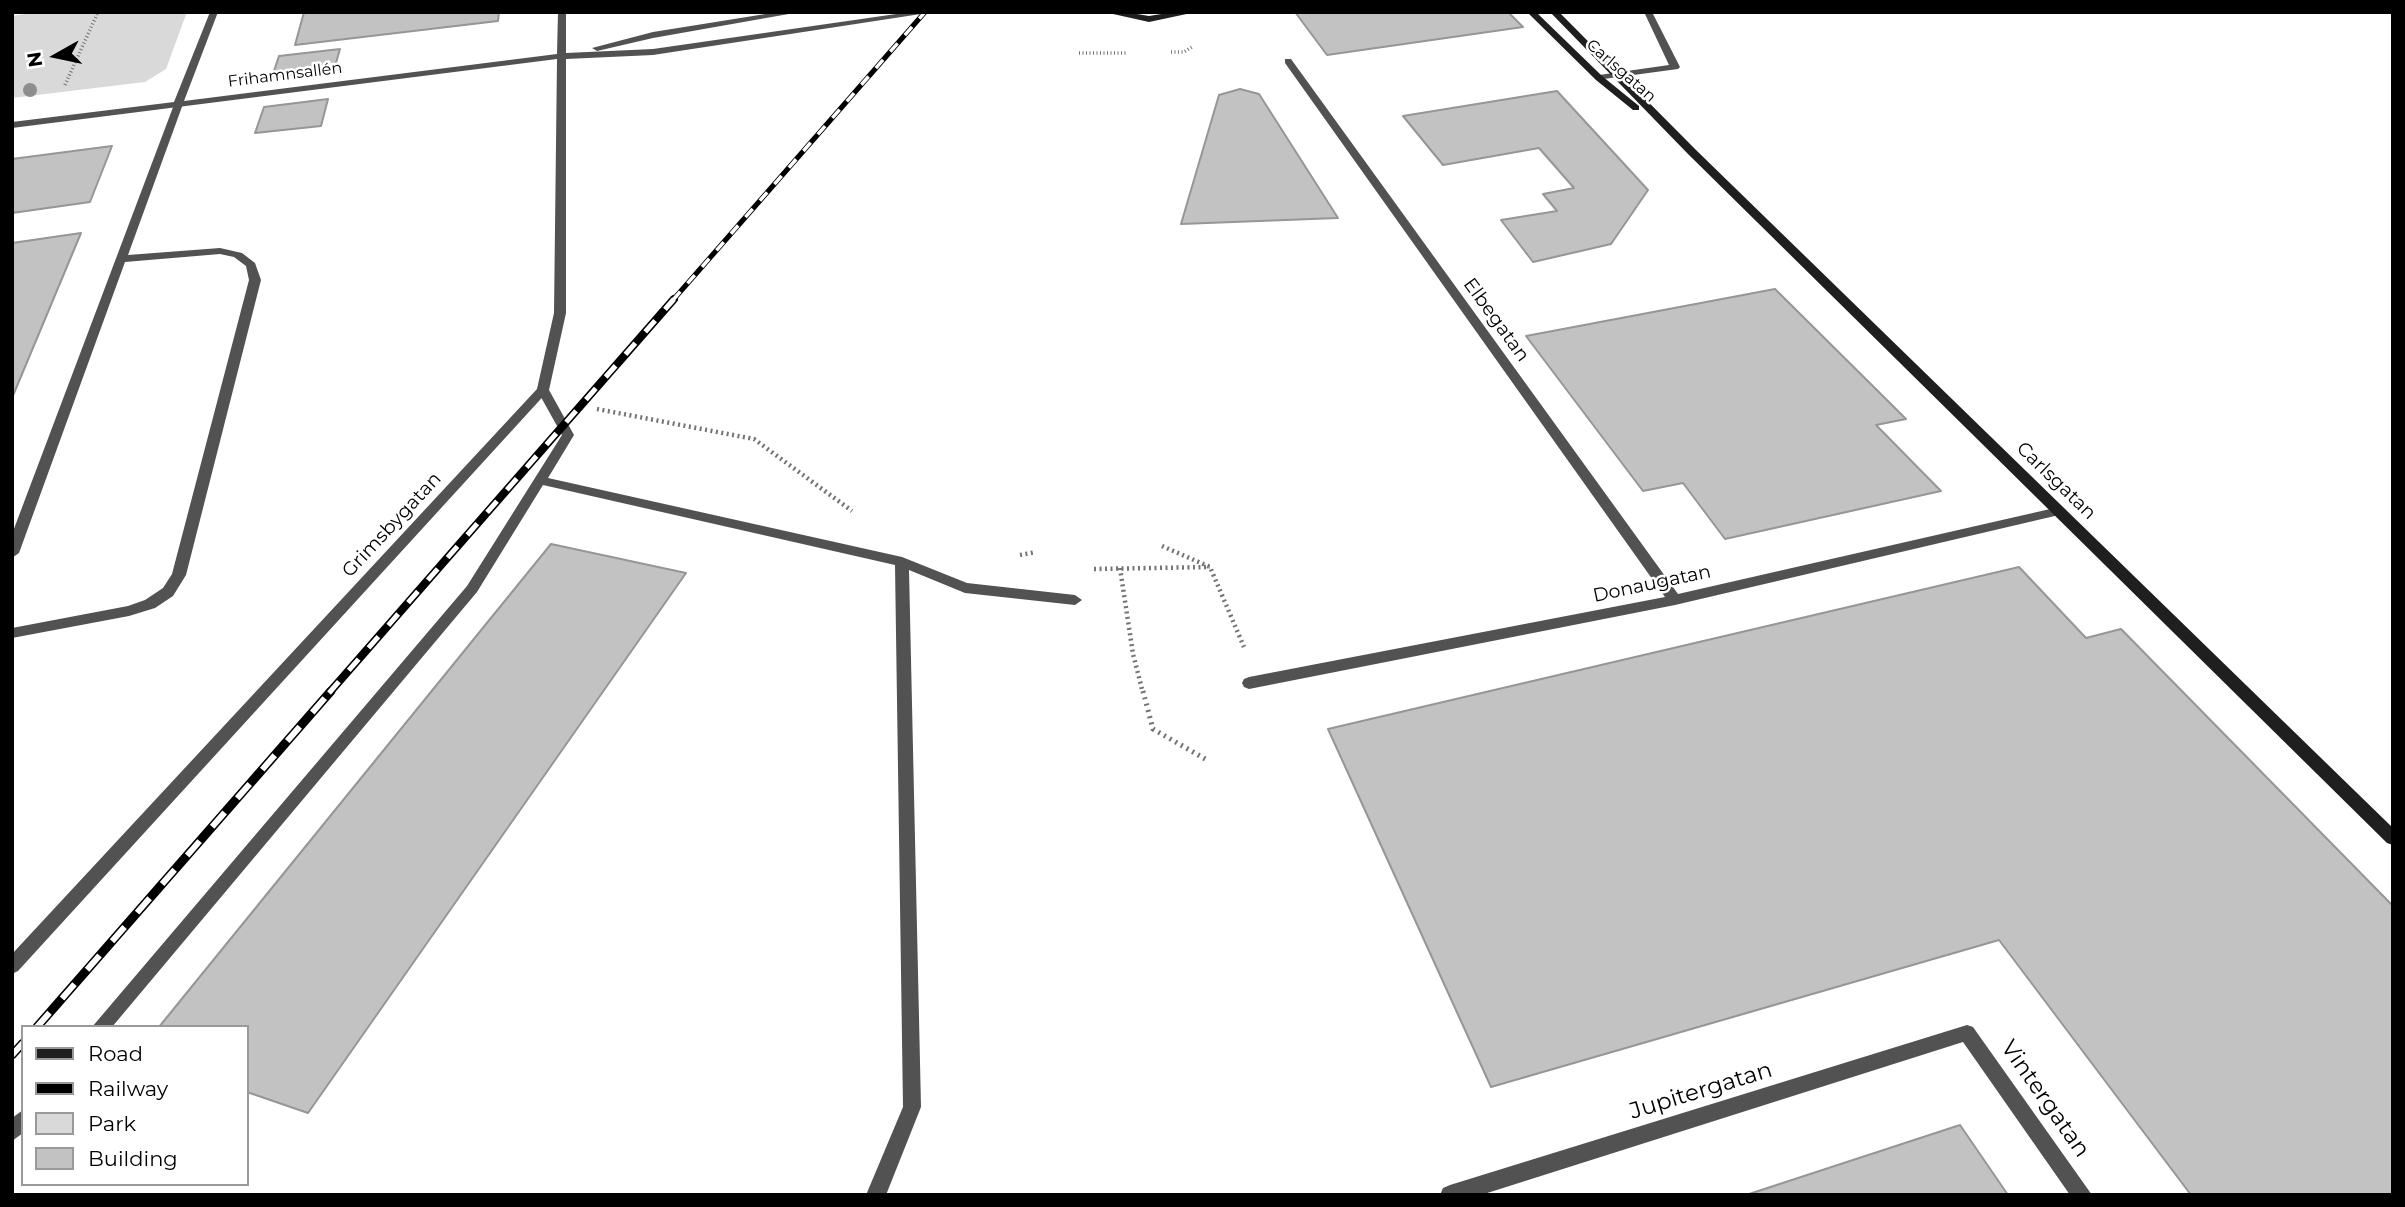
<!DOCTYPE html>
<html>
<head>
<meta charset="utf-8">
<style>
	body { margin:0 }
	#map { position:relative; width:2405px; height:1207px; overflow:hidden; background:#fff; font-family:Montserrat,sans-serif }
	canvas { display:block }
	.frame { position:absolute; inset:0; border:14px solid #000; pointer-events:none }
	.legend { position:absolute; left:21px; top:1025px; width:228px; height:161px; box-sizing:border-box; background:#fff; border:2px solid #999; margin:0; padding:9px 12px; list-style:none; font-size:21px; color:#000 }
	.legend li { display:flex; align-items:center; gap:14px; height:35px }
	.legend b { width:35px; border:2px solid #999 }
	.north { position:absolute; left:21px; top:21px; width:70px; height:70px; -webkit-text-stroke:5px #fff; paint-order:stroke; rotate:261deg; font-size:19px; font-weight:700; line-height:28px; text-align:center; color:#000 }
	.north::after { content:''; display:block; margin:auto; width:24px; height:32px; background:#000; clip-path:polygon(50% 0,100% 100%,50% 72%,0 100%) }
</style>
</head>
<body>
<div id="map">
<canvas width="2405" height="1207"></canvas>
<div class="frame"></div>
<ul class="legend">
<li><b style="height:9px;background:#1f1f1f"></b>Road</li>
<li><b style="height:9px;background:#000"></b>Railway</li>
<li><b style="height:19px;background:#d9d9d9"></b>Park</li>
<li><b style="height:19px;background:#c2c2c2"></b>Building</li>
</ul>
<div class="north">N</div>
</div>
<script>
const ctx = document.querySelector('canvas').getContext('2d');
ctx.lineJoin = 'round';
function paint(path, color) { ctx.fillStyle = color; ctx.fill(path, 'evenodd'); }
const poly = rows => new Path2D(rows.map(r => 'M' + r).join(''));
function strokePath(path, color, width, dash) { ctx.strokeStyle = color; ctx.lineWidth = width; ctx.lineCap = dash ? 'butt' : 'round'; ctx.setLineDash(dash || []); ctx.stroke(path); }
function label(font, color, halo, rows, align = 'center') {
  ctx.font = font + ' Montserrat,sans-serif'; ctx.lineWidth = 5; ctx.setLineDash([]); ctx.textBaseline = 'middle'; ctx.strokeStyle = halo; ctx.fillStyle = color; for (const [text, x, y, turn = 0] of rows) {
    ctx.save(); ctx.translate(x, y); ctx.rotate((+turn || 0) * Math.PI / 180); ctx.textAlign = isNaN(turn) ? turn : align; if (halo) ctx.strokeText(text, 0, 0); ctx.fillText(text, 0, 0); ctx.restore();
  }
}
paint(poly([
	[37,12,187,12,166,69,145,82,12,98,12,16]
]), '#d9d9d9');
const building = poly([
	[304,12,499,12,498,21,295,45,304,12],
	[1295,12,1508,12,1523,27,1327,55,1295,12],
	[340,49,334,70,272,77,279,56,340,49],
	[1240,89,1259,94,1338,218,1181,224,1219,95,1240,89],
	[1557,91,1648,190,1611,244,1533,262,1501,220,1557,211,1543,194,1574,188,1539,148,1443,165,1403,116,1557,91],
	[328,99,321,126,255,133,264,107,328,99],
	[112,146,90,202,12,213,12,159,112,146],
	[81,233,12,398,12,243,81,233],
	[1775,289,1906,419,1876,425,1941,491,1725,539,1683,483,1643,491,1526,336,1775,289],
	[551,544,686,573,308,1113,247,1092,247,1027,159,1027,551,544],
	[2019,567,2086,638,2121,629,2393,906,2393,1195,2191,1195,1999,940,1491,1087,1328,729,2019,567],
	[1960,1125,2008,1195,1746,1195,1960,1125]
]);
paint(building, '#c2c2c2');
strokePath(building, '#969696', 2);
strokePath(poly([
	[1171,52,1184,52,1192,47],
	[1079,53,1128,53],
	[65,85,98,12]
]), '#747474', 3.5, [1, 2.5]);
strokePath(poly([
	[597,409,754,439,852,511],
	[1162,546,1210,567,1244,647],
	[1020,555,1036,552],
	[1120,568,1133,654,1143,693],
	[1094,569,1210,567]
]), '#747474', 4.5, [2, 3.5]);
strokePath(poly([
	[1143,691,1153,729,1207,760]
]), '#747474', 5, [2, 4.5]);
paint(poly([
	[1644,12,1652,12,1680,67,1678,69,1596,80,1596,76,1599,75,1669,65,1644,12],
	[175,102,183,104,128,255,220,248,242,253,255,263,261,280,186,575,173,596,155,608,129,616,12,638,12,628,128,606,145,600,163,588,172,574,249,280,246,266,234,257,220,254,125,262,19,553,12,558,12,534,175,102],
	[543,386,549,390,574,435,548,478,902,557,967,583,1075,595,1082,600,1075,605,965,593,909,570,921,1107,886,1195,866,1195,903,1107,895,565,543,485,477,592,112,1027,92,1027,467,586,562,435,537,390,543,386],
	[23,1110,23,1133,12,1141,12,1118,23,1110]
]), '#525252');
paint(poly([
	[210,12,218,12,184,101,557,54,558,12,566,12,566,53,653,49,910,12,934,12,653,55,566,59,566,313,549,390,18,971,12,974,12,954,537,389,554,313,557,59,12,128,12,122,174,102,210,12],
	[778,12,800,12,653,38,597,51,592,48,653,32,778,12],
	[1285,59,1291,59,1678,594,2059,507,2066,511,2059,515,1675,605,1249,689,1244,687,1242,683,1244,679,1249,677,1665,597,1285,63,1285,59],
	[1967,1025,1973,1027,2092,1195,2070,1195,1963,1042,1481,1195,1440,1195,1443,1188,1450,1185,1967,1025]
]), '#525252');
paint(poly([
	[1104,12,1125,12,1149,16,1174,12,1196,12,1149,22,1104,12],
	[1527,12,1536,12,1602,76,1639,106,1639,110,1633,110,1596,80,1527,12],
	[1550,12,1559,12,1696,150,2393,828,2393,845,2387,843,1688,154,1550,12]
]), '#1f1f1f');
const railFar2 = poly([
	[673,300,925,12]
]);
const railFar1 = poly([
	[329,693,674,299]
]);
const rail = poly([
	[37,1027,331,691],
	[12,1055,23,1043]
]);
strokePath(railFar2, '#000', 5);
strokePath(railFar1, '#000', 8);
strokePath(rail, '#000', 9);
strokePath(railFar2, '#fff', 3.5, [11]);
strokePath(railFar1, '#fff', 5, [15]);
strokePath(rail, '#fff', 6, [19]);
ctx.fillStyle = '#8d8d8d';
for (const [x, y] of [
	[30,90]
]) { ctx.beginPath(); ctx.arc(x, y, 7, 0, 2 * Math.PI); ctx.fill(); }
label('16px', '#000', '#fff', [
	["Carlsgatan",1621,71,41],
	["Frihamnsallén",285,75,-7]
]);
label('19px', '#000', '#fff', [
	["Elbegatan",1496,320,54],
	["Carlsgatan",2056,481,44],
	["Grimsbygatan",392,525,-47],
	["Donaugatan",1652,584,-12]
]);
label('23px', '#000', '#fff', [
	["Jupitergatan",1701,1091,-17],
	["Vintergatan",2045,1099,55]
]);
</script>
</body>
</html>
